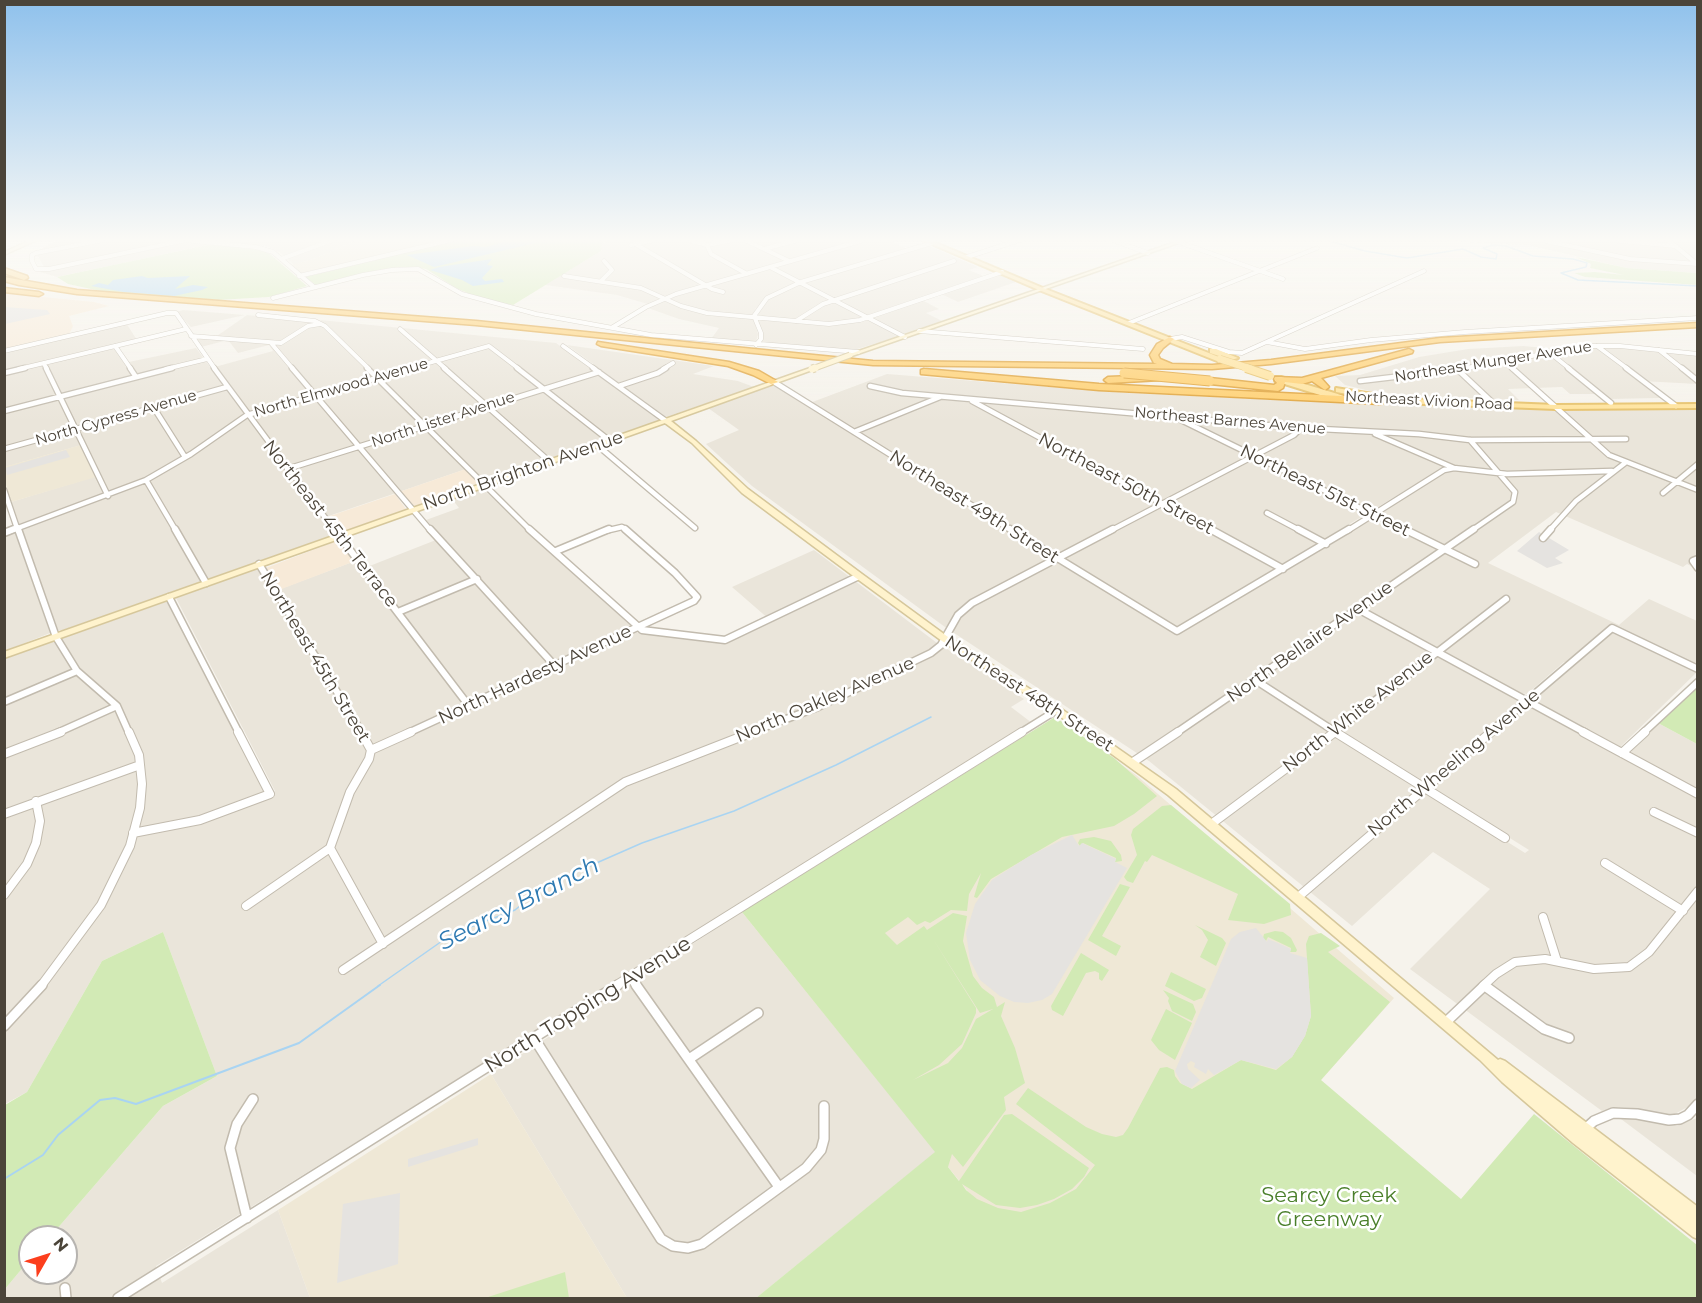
<!DOCTYPE html>
<html>
<head>
<meta charset="utf-8">
<style>
	body { margin:0 }
	#map { position:relative; width:1702px; height:1303px; overflow:hidden; background:#f6f3ec; font-family:Montserrat,sans-serif }
	canvas { display:block }
	.frame { position:absolute; inset:0; border:6px solid #4b4439; pointer-events:none }
	.north { position:absolute; left:18px; top:1225px; width:60px; height:60px; box-sizing:border-box; background:#fff; border:2px solid #b7b4b0; border-radius:50%; rotate:51deg; font-size:16px; font-weight:700; line-height:24px; text-align:center; color:#4b4439 }
	.north::after { content:''; display:block; margin:auto; width:21px; height:27px; background:#fc3f1d; clip-path:polygon(50% 0,100% 100%,50% 72%,0 100%) }
</style>
</head>
<body>
<div id="map">
<canvas width="1702" height="1303"></canvas>
<div class="frame"></div>
<div class="north">N</div>
</div>
<script>
const ctx = document.querySelector('canvas').getContext('2d');
ctx.lineJoin = 'round';
function paint(path, color) { ctx.fillStyle = color; ctx.fill(path, 'evenodd'); }
const poly = rows => new Path2D(rows.map(r => 'M' + r).join(''));
function strokePath(path, color, width, dash) { ctx.strokeStyle = color; ctx.lineWidth = width; ctx.lineCap = dash ? 'butt' : 'round'; ctx.setLineDash(dash || []); ctx.stroke(path); }
function label(font, color, halo, rows, align = 'center') {
  ctx.font = font + ' Montserrat,sans-serif'; ctx.lineWidth = 5; ctx.setLineDash([]); ctx.textBaseline = 'middle'; ctx.strokeStyle = halo; ctx.fillStyle = color; for (const [text, x, y, turn = 0] of rows) {
    ctx.save(); ctx.translate(x, y); ctx.rotate((+turn || 0) * Math.PI / 180); ctx.textAlign = isNaN(turn) ? turn : align; if (halo) ctx.strokeText(text, 0, 0); ctx.fillText(text, 0, 0); ctx.restore();
  }
}
paint(poly([
	[57,240,177,240,212,244,57,277,40,272,45,269,37,254,34,253],
	[204,240,357,240,316,258,294,265,281,253,267,246],
	[614,240,860,240,770,266,900,336,854,350,761,343,763,336,757,319,760,308,756,308,753,317,758,334,756,343,711,339,719,328,679,319,648,308,651,305,617,295,545,285,601,251,602,243],
	[866,240,887,240,910,250,927,245,978,267,969,270,988,278,999,275,1016,282,958,302,939,293,922,300,939,309,926,313,942,321,903,334,773,267],
	[1428,240,1697,240,1697,273,1627,268,1528,245],
	[183,310,245,315,191,327,176,312],
	[247,315,314,321,323,326,466,469,323,518,333,533,330,536,63,630,58,630,11,502,100,475,85,444,5,467,4,374,111,348,115,348,124,363,196,348,211,368,273,351,269,345,238,353,228,340,201,347,195,338,214,338],
	[320,320,556,343,660,420,484,481],
	[126,323,137,340,5,373,4,352],
	[567,345,714,366,693,374,738,381,754,387,666,417],
	[1523,346,1557,349,1563,352,1588,347,1620,346,1697,354,1697,384,1641,381,1661,398,1609,399,1601,394,1570,394,1562,387,1508,389,1519,400,1419,396,1370,391,1345,385,1335,376,1360,375,1419,357,1468,349],
	[887,374,1126,393,1302,401,1533,409,1697,407,1697,569,1687,564,1683,567,1556,512,1488,563,1619,625,1649,599,1697,621,1697,672,1615,752,1697,798,1697,1096,1691,1105,1673,1115,1662,1115,1633,1108,1618,1107,1602,1111,1410,969,1490,889,1433,852,1352,926,1149,761,945,627,752,486,706,444,739,430,708,408,772,385,807,404],
	[1375,432,1453,465,1455,469,1444,472,1179,633,1180,626,1446,466],
	[1564,662,1571,667,1528,705,1481,679,1485,675,1519,693,1527,694],
	[1256,683,1417,780,1529,850,1525,853],
	[483,489,632,627,471,701,367,567,441,538,426,520,459,508,452,499],
	[15,532,50,633,5,651,4,534],
	[814,550,937,643,929,651,895,673,928,658,944,647,1024,699,1011,707,1032,723,156,1266,162,1283,278,1210,310,1298,5,1298,5,1289,30,1259,30,1273,66,1273,66,1237,50,1237,163,1106,217,1076,163,932,102,961,27,1092,5,1104,4,659,168,601,264,790,261,794,273,794,275,791,176,598,257,569,272,592,355,561,464,705,634,632,718,641,770,620,732,587],
	[1658,723,1697,744,1697,792,1632,755,1631,750],
	[742,912,936,1152,756,1298,627,1298,491,1074],
	[1631,1117,1677,1126,1697,1118,1697,1176,1621,1119]
]), '#eae5da');
paint(poly([
	[4,293,94,302,109,306,69,316,73,326,69,335,5,350],
	[466,469,478,483,414,506,399,492],
	[395,494,406,509,347,530,338,531,327,517],
	[339,540,355,561,279,590,266,568]
]), '#f7ead8');
paint(poly([
	[357,240,445,240,305,273,299,273,292,265,316,258],
	[81,445,96,477,11,502,5,482,4,467],
	[1055,718,1136,775,1394,998,1127,1298,1054,1298,742,912],
	[491,1074,627,1298,310,1298,278,1210]
]), '#efe8d6');
paint(poly([
	[459,240,614,240,602,243,601,251,513,305,479,298,456,288,426,269,411,267,391,268,316,285,305,277],
	[212,244,261,250,270,254,307,286,269,297,218,300,105,292,68,284,57,277],
	[1576,257,1627,268,1697,273,1697,285,1585,277,1574,273,1595,272,1624,275,1590,268,1591,264],
	[1697,686,1697,744,1658,723],
	[1055,717,1114,758,1157,796,1134,814,1114,826,1062,837,991,879,977,898,974,897,981,873,969,894,967,911,951,910,930,923,925,921,917,925,908,917,885,933,897,945,924,926,927,930,953,913,967,916,963,941,973,976,982,988,994,997,997,1007,1005,1002,1001,1016,1015,1048,1025,1083,1004,1097,1006,1110,963,1167,952,1154,948,1167,959,1181,1004,1115,1012,1114,1089,1168,1084,1177,1072,1189,1054,1199,1037,1205,1020,1208,996,1205,962,1184,966,1190,977,1199,998,1208,1021,1212,1050,1203,1076,1189,1095,1165,1016,1104,1028,1088,1086,1127,1102,1134,1116,1137,1123,1135,1128,1128,1160,1068,1167,1067,1174,1070,1175,1076,1180,1083,1192,1089,1241,1060,1276,1070,1292,1057,1305,1036,1311,1016,1306,944,1309,936,1321,933,1340,946,1328,952,1390,1002,1321,1080,1461,1199,1534,1114,1697,1245,1697,1298,756,1298,935,1152,742,912],
	[933,939,980,1013,993,1009,976,1019,962,1048,948,1063,913,1080,939,1065,962,1044,976,1013,976,1008],
	[1171,805,1290,904,1291,915,1264,924,1228,920,1238,894,1152,855,1147,862,1145,861,1133,883,1127,881,1124,877,1137,855,1131,835,1133,829,1162,806],
	[1094,837,1111,841,1121,855,1122,861,1115,862,1116,858,1083,843,1080,846,1078,843,1080,839],
	[1120,884,1130,887,1102,936,1121,946,1116,956,1088,940],
	[1195,925,1222,938,1226,943,1216,966,1200,957,1208,940,1202,930],
	[1275,931,1283,932,1291,938,1297,950,1296,952,1290,952,1291,948,1268,937,1266,941,1263,938,1264,934],
	[163,932,217,1076,163,1106,50,1237,30,1237,30,1259,5,1289,5,1105,27,1092,102,961],
	[1081,953,1109,970,1102,981,1099,979,1099,973,1095,971,1086,973,1063,1016,1052,1010,1051,1006],
	[1171,972,1206,989,1202,998,1194,1001,1165,986],
	[1163,990,1193,1004,1196,1012,1192,1021,1172,1011,1168,1001,1169,998],
	[1166,1009,1192,1023,1175,1060,1159,1050,1151,1040],
	[565,1272,569,1298,485,1298]
]), '#d2eab5');
paint(poly([
	[4,307,47,310,50,314,5,324],
	[66,450,70,457,7,475,5,468],
	[1539,532,1569,550,1555,558,1563,563,1547,568,1517,551],
	[1072,835,1079,846,1082,843,1116,859,1115,862,1127,868,1052,994,1042,1000,1028,1003,1014,1002,1000,996,980,980,970,960,966,933,975,904,992,880,1031,855],
	[1256,928,1267,942,1268,939,1280,944,1291,949,1290,953,1307,958,1311,1016,1305,1036,1292,1057,1276,1069,1241,1060,1214,1075,1208,1069,1206,1074,1194,1067,1195,1063,1191,1061,1187,1064,1188,1069,1200,1080,1191,1088,1182,1084,1175,1071,1231,939,1240,932],
	[478,1138,478,1145,408,1167,408,1159],
	[400,1193,398,1264,337,1283,343,1204]
]), '#e5e3e0');
paint(poly([
	[509,240,536,240,539,242,434,267,407,255,473,246,486,247],
	[492,259,487,265,493,266,482,278,485,281,502,279,504,282,473,286,462,280,430,270,439,267],
	[142,276,148,278,190,276,175,289,193,285,208,287,202,290,174,296,124,292,91,286,99,283,108,285,113,280]
]), '#a9d4f2');
strokePath(poly([
	[1326,240,1365,251,1407,258,1463,249,1481,257,1496,259,1497,254,1483,248,1493,245,1506,246,1533,256,1573,259,1587,263,1586,267,1561,273,1578,280,1698,286],
	[378,986,452,934,515,910,544,886,642,843,734,811,836,765,931,717]
]), '#a9d4f2', 1.5);
strokePath(poly([
	[4,1179,43,1155,58,1135,100,1100,115,1098,136,1104,299,1043,380,985]
]), '#a9d4f2', 2);
const streetFar4 = poly([
	[103,240,36,253,32,255,32,261,36,269,49,269,186,240],
	[184,240,256,247,273,252,314,287],
	[688,240,707,245,711,254,747,274],
	[745,240,789,261],
	[1112,240,1148,253],
	[1173,240,1283,279],
	[1542,240,1630,259,1698,264],
	[1610,240,1676,246],
	[1668,240,1697,264],
	[631,245,654,240],
	[637,245,712,289,723,292],
	[707,245,733,240],
	[764,249,798,240],
	[967,257,1020,240],
	[281,259,333,240],
	[770,267,905,337],
	[299,276,451,240],
	[564,276,641,288,681,306,707,313,829,324,860,320,1002,272],
	[601,281,612,270,604,261],
	[273,298,363,275,392,270,418,269,462,294,536,314,651,335,858,352],
	[258,315,315,321,325,326,369,369],
	[796,321,823,304,954,261],
	[1129,323,1317,248],
	[613,327,646,307,676,294,864,240],
	[400,329,446,369],
	[919,331,1143,349],
	[191,336,281,343,308,326,320,324],
	[1170,339,1182,337,1229,352,1242,353,1424,271],
	[1267,342,1305,349,1371,340,1465,332,1698,318],
	[271,343,293,369],
	[756,345,761,339,761,333,754,316,767,298,801,282,932,243],
	[115,346,131,369],
	[563,346,595,369],
	[1597,346,1628,369],
	[1659,350,1683,369],
	[4,351,167,313,176,313,215,369],
	[1550,353,1570,369],
	[1505,362,1513,369],
	[44,364,47,369],
	[19,369,186,329],
	[166,369,207,359],
	[407,369,489,346,519,369],
	[663,369,673,363],
	[1461,369,1586,346,1620,346,1698,354]
]);
const streetFar3 = poly([
	[46,368,108,496],
	[130,368,136,377],
	[214,368,335,531],
	[292,368,431,531],
	[367,368,531,531],
	[444,368,550,462],
	[517,368,610,441],
	[593,368,666,421],
	[1512,368,1609,455,1698,490],
	[1568,368,1611,403],
	[1626,368,1676,406],
	[1682,368,1698,381],
	[1458,370,1492,402],
	[4,373,25,368],
	[1360,381,1469,368],
	[774,382,1013,531],
	[619,386,658,373,666,368],
	[870,386,902,393,1301,428,1419,434,1470,440,1626,439],
	[972,401,1213,531],
	[154,408,185,457],
	[4,411,172,368],
	[1175,417,1407,531],
	[854,432,940,397],
	[1375,434,1454,468,1507,474,1612,471],
	[1470,440,1515,492,1513,502,1471,531],
	[597,445,695,528],
	[4,449,227,387],
	[287,469,599,372],
	[146,480,176,531],
	[4,490,18,531],
	[1663,493,1698,464],
	[1267,513,1301,531],
	[10,531,146,480,191,454,247,415,412,368],
	[605,531,622,527,627,531],
	[1110,531,1294,435,1301,428],
	[1347,531,1444,470,1454,468],
	[1549,531,1576,501,1625,463]
]);
const streetFar2 = poly([
	[18,529,56,637,77,671,117,706,129,733],
	[175,529,206,583],
	[334,529,469,706],
	[430,529,555,666],
	[529,529,642,630,725,640,859,576],
	[1010,529,1177,631,1349,529],
	[1210,529,1283,569],
	[1298,529,1326,544],
	[1404,529,1475,564],
	[4,533,14,529],
	[1543,538,1551,529],
	[556,551,609,529],
	[1698,559,1693,561,1698,568],
	[259,564,362,733],
	[169,597,239,733],
	[1358,609,1586,733],
	[398,612,477,579],
	[1255,680,1337,733],
	[4,702,77,671],
	[57,733,117,706],
	[408,733,694,601,697,597,675,573,625,529],
	[749,733,818,707,931,653,941,645,958,615,972,603,1113,529],
	[1020,733,1057,710],
	[1176,733,1474,529],
	[1333,733,1506,599],
	[1489,733,1612,628,1698,669],
	[1643,733,1698,682]
]);
const streetFar1 = poly([
	[361,732,371,750],
	[1335,732,1505,838],
	[1583,732,1698,794],
	[371,750,411,732],
	[1622,753,1645,732],
	[4,754,61,732],
	[1133,762,1178,732],
	[1654,812,1698,833],
	[4,814,140,765],
	[1210,825,1335,732],
	[133,833,200,820,270,794,238,732],
	[330,848,383,944],
	[1605,863,1683,911],
	[4,895,27,864,36,843,40,821,36,801],
	[1297,898,1491,732],
	[246,906,330,848,350,792,369,759,371,750],
	[1543,917,1557,961],
	[343,970,625,782,753,732],
	[631,978,637,986],
	[41,986,101,905,130,846,140,808,142,784,139,755,129,732],
	[615,986,1022,732],
	[1483,986,1496,974,1515,962,1545,959,1594,969,1629,967,1649,952,1698,891]
]);
const street = poly([
	[636,985,779,1187],
	[1485,986,1544,1029,1569,1038],
	[1445,1023,1485,985],
	[4,1026,42,985],
	[534,1038,661,1239,673,1246,688,1248,702,1244,806,1168,821,1150,824,1139,824,1106],
	[689,1059,758,1013],
	[1584,1130,1594,1121,1613,1113,1637,1114,1669,1120,1680,1119,1688,1115,1698,1104],
	[247,1218,230,1148,237,1124,253,1099],
	[65,1288,66,1298],
	[118,1298,618,985]
]);
const secondary = poly([
	[31,240,37,240,4,255,4,252,31,240],
	[1181,240,1187,240,852,356,847,355,1181,240],
	[810,368,815,369,671,421,696,441,748,489,862,574,948,637,1060,708,1176,789,1498,1060,1500,1059,1505,1061,1698,1207,1698,1239,1693,1237,1573,1143,1502,1082,1480,1060,1168,795,1054,712,942,641,856,578,742,493,692,443,665,423,4,658,4,652,810,368]
]);
const primary = poly([
	[922,240,929,240,1043,288,1224,359,1217,361,1039,290,922,240],
	[1210,349,1216,349,1238,358,1231,360,1210,353,1210,349],
	[1275,377,1281,377,1351,398,1347,400,1320,395,1275,381,1275,377],
	[1336,388,1379,395,1382,395,1382,398,1556,405,1698,404,1698,408,1556,409,1372,402,1368,400,1371,398,1336,392,1336,388]
]);
const highway = poly([
	[4,268,27,276,28,278,24,280,4,273,4,268],
	[4,277,77,290,476,321,873,361,1157,364,1154,363,1150,355,1157,344,1170,337,1174,339,1163,348,1158,355,1160,359,1172,364,1212,365,1271,360,1440,338,1698,323,1698,327,1440,342,1271,364,1212,369,873,365,476,325,77,294,19,285,4,281,4,277],
	[4,288,39,292,43,294,39,296,4,292,4,288],
	[598,342,729,362,759,371,778,382,771,384,753,375,728,366,601,346,597,344,598,342],
	[1409,349,1413,351,1412,353,1321,378,1329,387,1325,390,1312,381,1302,384,1285,382,1283,388,1278,391,1210,384,1206,381,1210,378,1274,385,1277,383,1274,379,1275,377,1302,378,1409,349],
	[924,369,1099,384,1381,398,1385,401,1381,404,1099,390,921,374,921,370,924,369],
	[1157,375,1160,376,1160,380,1108,383,1104,380,1108,377,1157,375]
]);
strokePath(streetFar4, '#c2bbae', 5);
strokePath(streetFar3, '#c2bbae', 7);
strokePath(streetFar2, '#c2bbae', 9);
strokePath(streetFar1, '#c2bbae', 10);
strokePath(street, '#c2bbae', 12);
strokePath(secondary, '#d6c79b', 3);
strokePath(primary, '#e6c16a', 4);
strokePath(highway, '#e0a43c', 3);
strokePath(streetFar4, '#fff', 4);
strokePath(streetFar3, '#fff', 4.5);
strokePath(streetFar2, '#fff', 6);
strokePath(streetFar1, '#fff', 8);
strokePath(street, '#fff', 9);
paint(secondary, '#fff3cd');
paint(primary, '#ffe39c');
paint(highway, '#ffcf6e');
const secondaryBridgeFar1 = poly([
	[812,369,850,355]
]);
const secondaryBridge = poly([
	[812,369,815,368]
]);
const primaryBridgeFar1 = poly([
	[1220,359,1251,369]
]);
const primaryBridge = poly([
	[1246,368,1270,376]
]);
const highwayBridge = poly([
	[1124,373,1210,381]
]);
strokePath(secondaryBridgeFar1, '#d6c79b', 7, []);
strokePath(secondaryBridge, '#d6c79b', 9, []);
strokePath(primaryBridgeFar1, '#e6c16a', 8, []);
strokePath(primaryBridge, '#e6c16a', 10, []);
strokePath(highwayBridge, '#e0a43c', 11, []);
strokePath(secondaryBridgeFar1, '#fff3cd', 5);
strokePath(secondaryBridge, '#fff3cd', 7);
strokePath(primaryBridgeFar1, '#ffe39c', 7);
strokePath(primaryBridge, '#ffe39c', 8);
strokePath(highwayBridge, '#ffcf6e', 9);
const sky = ctx.createLinearGradient(0, 0, 0, 422);
sky.addColorStop(0, '#8fc1ec');
sky.addColorStop(0.57, '#fbfaf6');
sky.addColorStop(1, '#fbfaf600');
ctx.fillStyle = sky;
ctx.fillRect(0, 0, 1702, 422);
label('15px', '#4b4439', '#fff', [
	["Northeast Munger Avenue",1493,362,-9],
	["North Elmwood Avenue",341,388,-16],
	["Northeast Vivion Road",1429,401,3],
	["North Cypress Avenue",116,418,-16],
	["North Lister Avenue",443,420,-18],
	["Northeast Barnes Avenue",1230,421,5]
]);
label('18px', '#4b4439', '#fff', [
	["North Brighton Avenue",523,471,-19],
	["Northeast 50th Street",1126,484,28],
	["Northeast 51st Street",1325,491,26],
	["Northeast 49th Street",974,507,32],
	["Northeast 45th Terrace",330,524,52],
	["North Bellaire Avenue",1310,642,-35],
	["Northeast 45th Street",315,657,59],
	["North Hardesty Avenue",535,675,-25],
	["Northeast 48th Street",1029,694,33],
	["North Oakley Avenue",825,700,-23],
	["North White Avenue",1358,712,-38],
	["North Wheeling Avenue",1454,763,-40]
]);
label('21px', '#4b4439', '#fff', [
	["North Topping Avenue",588,1005,-32]
]);
label('21px', '#4a7f2a', '#fff', [
	["Searcy Creek",1329,1196],
	["Greenway",1329,1220]
]);
label('italic 24px', '#2e7ab2', '#fff', [
	["Searcy Branch",519,904,-27]
]);
</script>
</body>
</html>
